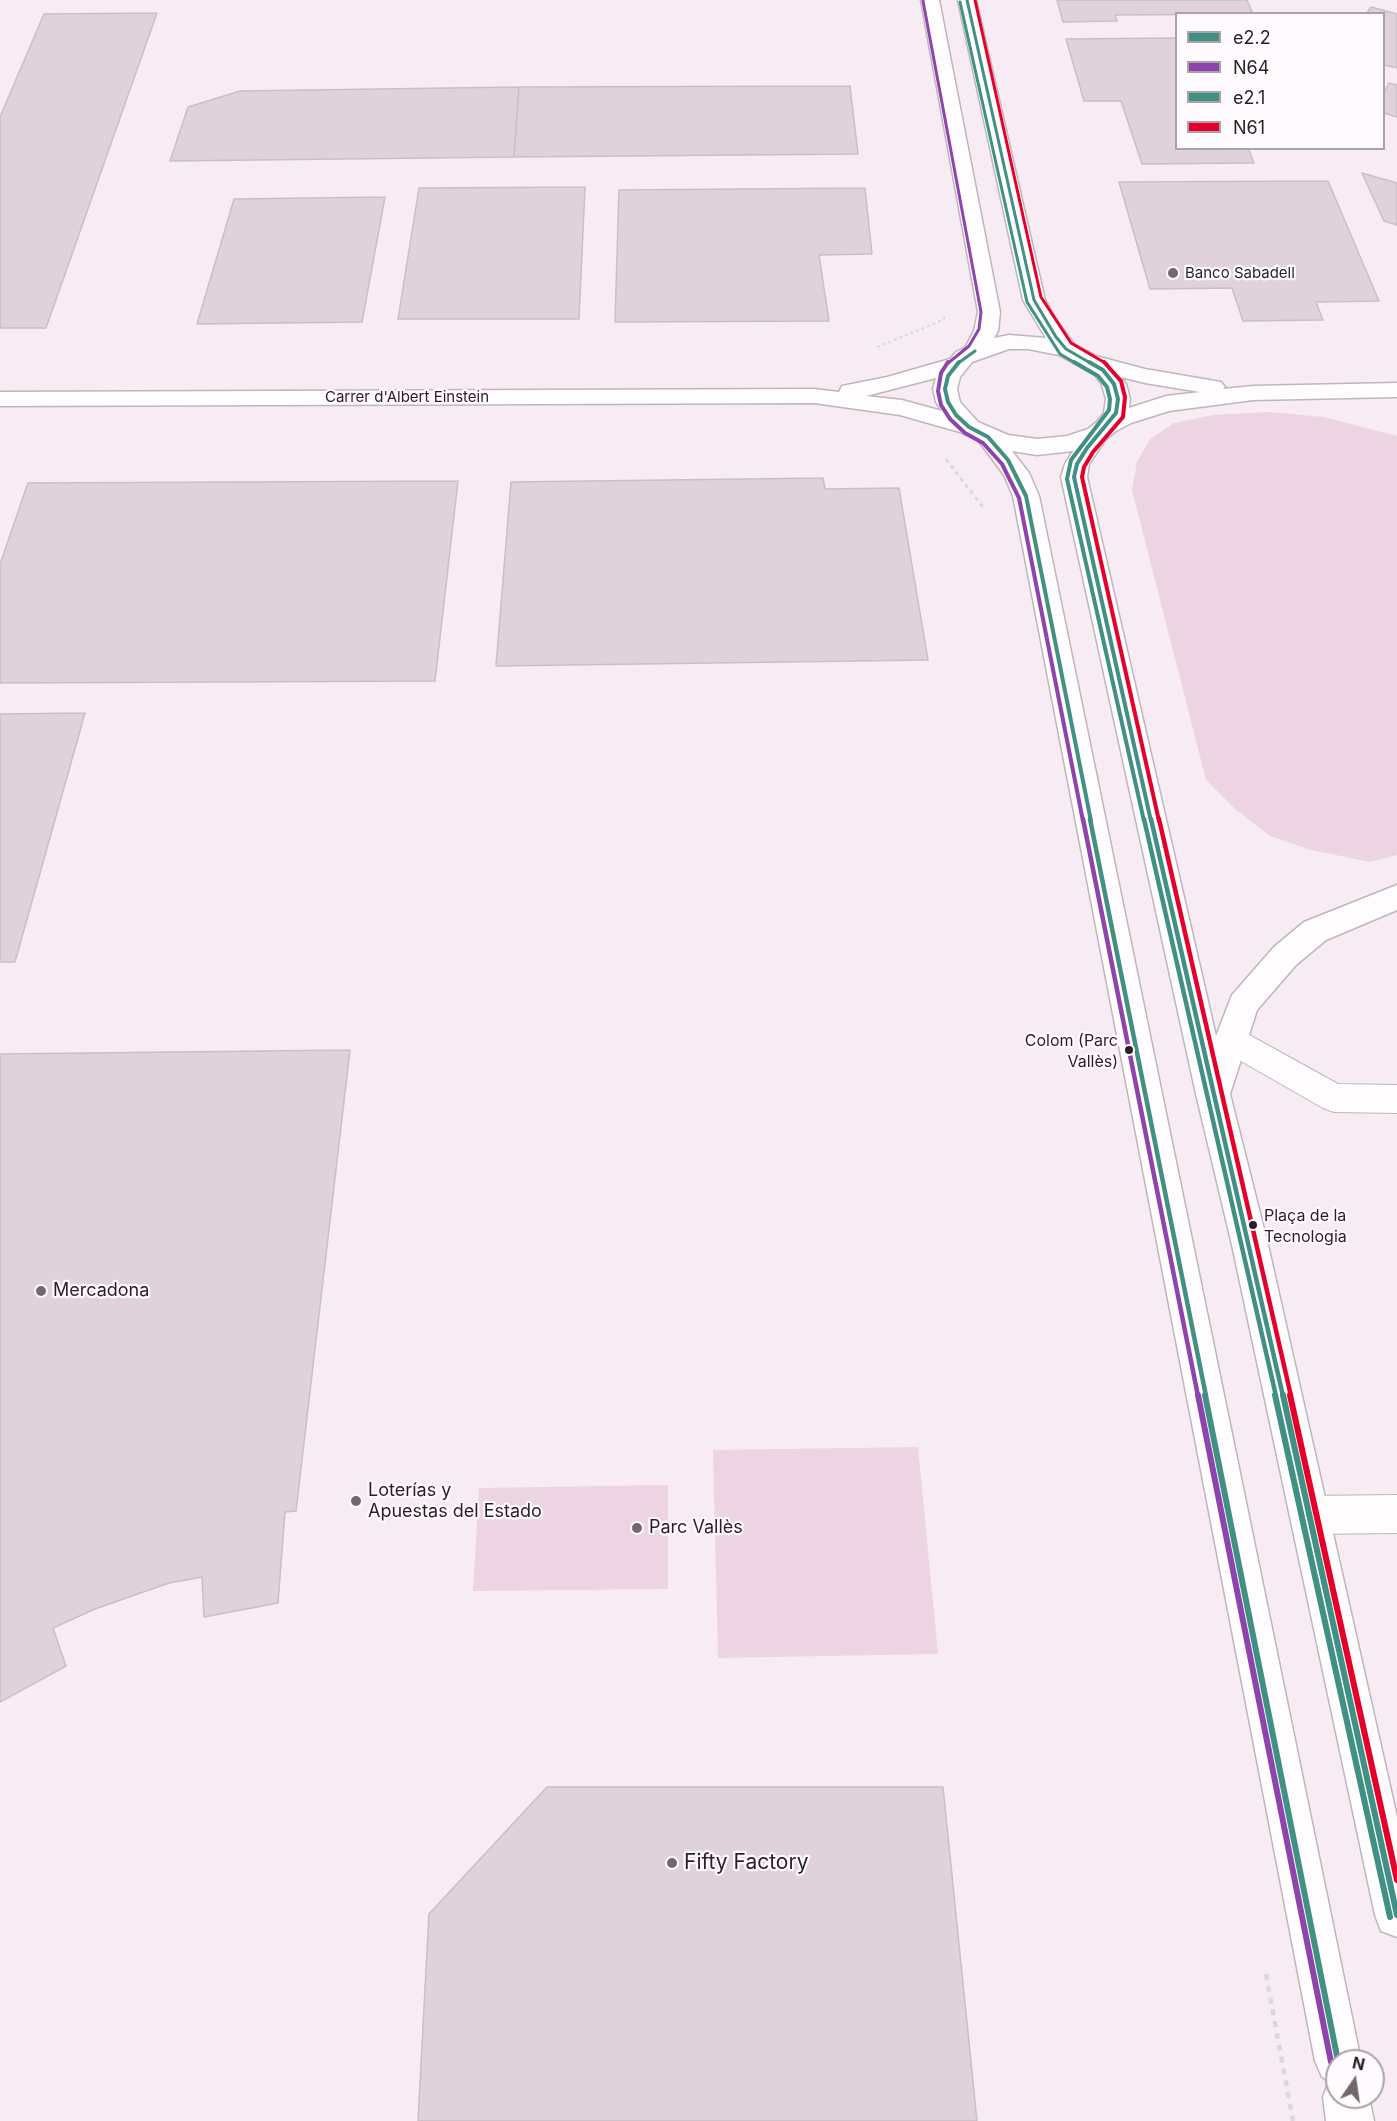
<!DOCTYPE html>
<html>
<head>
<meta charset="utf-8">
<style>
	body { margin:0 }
	#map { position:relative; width:1397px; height:2121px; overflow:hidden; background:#f7ecf3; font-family:Inter,sans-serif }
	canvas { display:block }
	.legend { position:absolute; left:1175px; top:12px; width:210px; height:138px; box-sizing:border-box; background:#fffafd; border:2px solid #a9a2a7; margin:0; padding:8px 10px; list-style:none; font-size:18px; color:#291f25 }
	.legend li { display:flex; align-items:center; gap:12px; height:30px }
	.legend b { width:30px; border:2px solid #a9a2a7 }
	.north { position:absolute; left:1325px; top:2049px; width:60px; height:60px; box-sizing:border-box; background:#fffafd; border:2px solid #a9a2a7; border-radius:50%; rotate:13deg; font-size:16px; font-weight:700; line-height:24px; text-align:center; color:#291f25 }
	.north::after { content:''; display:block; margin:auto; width:21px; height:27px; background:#71676d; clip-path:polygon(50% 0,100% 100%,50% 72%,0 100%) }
</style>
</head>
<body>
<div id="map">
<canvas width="1397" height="2121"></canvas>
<ul class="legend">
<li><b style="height:8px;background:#409183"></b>e2.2</li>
<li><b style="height:8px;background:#8e44ad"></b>N64</li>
<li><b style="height:8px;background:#409183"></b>e2.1</li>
<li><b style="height:8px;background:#e4002b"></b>N61</li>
</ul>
<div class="north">N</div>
</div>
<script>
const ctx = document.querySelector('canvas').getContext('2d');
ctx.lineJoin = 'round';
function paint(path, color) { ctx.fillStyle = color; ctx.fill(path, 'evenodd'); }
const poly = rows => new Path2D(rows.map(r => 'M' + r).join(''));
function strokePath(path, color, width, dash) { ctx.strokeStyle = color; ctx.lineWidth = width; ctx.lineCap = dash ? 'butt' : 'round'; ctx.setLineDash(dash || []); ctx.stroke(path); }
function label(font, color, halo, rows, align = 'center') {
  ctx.font = font + ' Inter,sans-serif'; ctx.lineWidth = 4.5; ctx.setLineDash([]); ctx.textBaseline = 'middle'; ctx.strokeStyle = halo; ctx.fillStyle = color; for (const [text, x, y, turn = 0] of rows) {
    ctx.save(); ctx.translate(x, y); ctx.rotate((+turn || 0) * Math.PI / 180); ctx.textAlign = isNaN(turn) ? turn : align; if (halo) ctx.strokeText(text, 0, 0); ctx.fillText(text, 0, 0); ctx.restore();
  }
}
paint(poly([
	[1268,412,1324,417,1397,436,1397,855,1370,862,1311,850,1270,836,1235,809,1206,780,1132,490,1137,462,1150,439,1174,423,1213,415],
	[918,1447,938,1654,718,1658,713,1450],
	[668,1485,668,1589,473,1591,479,1488]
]), '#edd4e2');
const building = poly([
	[1057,0,1247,0,1253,14,1115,15,1117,21,1063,22,1057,0],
	[1371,7,1397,14,1397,68,1384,65,1384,14,1366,14,1371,7],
	[157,13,46,328,0,328,0,117,44,14,157,13],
	[1176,38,1176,148,1248,148,1254,163,1142,164,1121,101,1084,101,1066,39,1176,38],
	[1389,83,1397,85,1397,117,1384,113,1384,93,1389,83],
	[850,86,858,154,514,157,519,87,850,86],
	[519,87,514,157,170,161,188,107,240,91,519,87],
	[1362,173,1397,183,1397,225,1384,221,1362,173],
	[1328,181,1379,301,1316,302,1323,320,1243,321,1232,288,1150,289,1119,182,1328,181],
	[585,187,579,319,398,319,419,188,585,187],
	[865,188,872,254,819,255,829,321,615,322,619,190,865,188],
	[385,197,362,322,197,324,234,199,385,197],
	[823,478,825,489,899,488,928,660,496,666,511,482,823,478],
	[458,481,435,681,0,683,0,564,28,483,458,481],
	[85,713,15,962,0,962,0,714,85,713],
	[350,1050,296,1511,285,1512,278,1603,204,1617,202,1577,169,1583,95,1609,53,1628,66,1666,0,1702,0,1054,350,1050],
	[547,1787,943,1787,977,2121,418,2121,429,1914,547,1787]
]);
paint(building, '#e0d2db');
strokePath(building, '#c9bfc5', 1.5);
const lane = poly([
	[1231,1027,1242,1031,1338,1084,1397,1085,1397,1113,1334,1112,1323,1108,1220,1049,1215,1040,1220,1031,1231,1027],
	[1397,1495,1397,1533,1310,1534,1297,1528,1291,1515,1297,1502,1310,1496,1397,1495]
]);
const street = poly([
	[921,0,939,0,1000,312,998,331,994,338,1009,335,1046,338,1023,300,958,0,976,0,1045,300,1057,321,1074,344,1096,356,1145,369,1221,382,1225,387,1223,389,1253,386,1397,383,1397,397,1253,400,1169,411,1131,423,1116,431,1106,439,1089,464,1087,477,1216,1036,1232,995,1274,947,1304,922,1397,885,1397,910,1326,940,1296,965,1257,1010,1230,1094,1268,1245,1397,1817,1397,1937,1381,1931,1375,1915,1232,1245,1196,1094,1061,477,1065,464,1073,451,1037,455,1012,451,1029,473,1039,496,1361,2061,1337,2061,1337,2097,1369,2097,1374,2121,1326,2121,1323,2097,1329,2081,1322,2077,1315,2061,1013,496,1004,475,978,440,960,432,900,415,814,403,0,406,0,392,814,389,839,392,842,386,887,377,950,359,956,352,965,348,974,331,978,312,921,0],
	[1009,349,1028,349,1059,355,1095,375,1102,385,1106,399,1104,413,1098,421,1088,429,1067,436,1037,439,1008,435,978,422,960,402,957,389,960,377,972,362,1009,349],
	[1121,377,1145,383,1200,392,1166,396,1129,408,1130,399,1126,384,1121,377],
	[936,378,933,389,936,402,942,411,902,400,866,396,936,378]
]);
strokePath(lane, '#bfb5bb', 2);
strokePath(street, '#bfb5bb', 3);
strokePath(poly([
	[877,347,943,320,946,316]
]), '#dbd8da', 2, [3, 3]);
strokePath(poly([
	[946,459,985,510]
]), '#dbd8da', 3, [4, 4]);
strokePath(poly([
	[1266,1974,1293,2121]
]), '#dbd8da', 4.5, [6, 6]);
paint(lane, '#fefcfd');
paint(street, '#fefcfd');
strokePath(poly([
	[967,0,1034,300,1056,337,1066,349,1092,364],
	[957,364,975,351]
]), '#409183', 3);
strokePath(poly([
	[959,362,948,376,945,389,948,402,956,415,969,427,988,437,1008,460,1026,496,1091,821],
	[1089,362,1103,370,1114,384,1118,399,1116,413,1087,448,1077,464,1074,477,1151,821]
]), '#409183', 4);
strokePath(poly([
	[1090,819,1206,1396],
	[1151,819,1283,1396]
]), '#409183', 4.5);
strokePath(poly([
	[1205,1395,1338,2061],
	[1283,1395,1397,1915]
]), '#409183', 6);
strokePath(poly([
	[923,1,981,312,979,329,969,346,947,364]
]), '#8e44ad', 3);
strokePath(poly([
	[948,362,941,373,938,391,941,405,950,419,965,433,983,443,1002,464,1019,498,1083,821]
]), '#8e44ad', 4);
strokePath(poly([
	[1083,819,1198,1396]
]), '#8e44ad', 4.5);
strokePath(poly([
	[1198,1395,1331,2062]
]), '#8e44ad', 6);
strokePath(poly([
	[960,2,1027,302,1060,354,1077,364]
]), '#409183', 3);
strokePath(poly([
	[1074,362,1098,376,1107,387,1110,399,1109,410,1071,460,1067,479,1144,821]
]), '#409183', 4);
strokePath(poly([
	[1144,819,1276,1396]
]), '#409183', 4.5);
strokePath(poly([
	[1275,1395,1390,1917]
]), '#409183', 6);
strokePath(poly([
	[975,0,1041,297,1071,343,1107,364]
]), '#e4002b', 3);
strokePath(poly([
	[1104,362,1121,381,1125,397,1123,417,1093,452,1084,467,1082,477,1159,821]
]), '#e4002b', 4);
strokePath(poly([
	[1159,819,1291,1396]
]), '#e4002b', 4.5);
strokePath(poly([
	[1290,1395,1397,1880]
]), '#e4002b', 6);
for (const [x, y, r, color] of [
	[1173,273,6,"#71676d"],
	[1129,1050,5,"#291f25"],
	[1253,1225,5,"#291f25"],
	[41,1291,6,"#71676d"],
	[356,1501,6,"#71676d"],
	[637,1528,6,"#71676d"],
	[672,1863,6,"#71676d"]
]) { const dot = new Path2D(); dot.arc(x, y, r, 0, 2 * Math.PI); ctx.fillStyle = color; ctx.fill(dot); strokePath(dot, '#fffafd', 2); }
label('15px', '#291f25', '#fffafd', [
	["Banco Sabadell",1185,273]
], 'left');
label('15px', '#291f25', '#fffafd', [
	["Carrer d'Albert Einstein",407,397]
]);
label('16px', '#291f25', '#fffafd', [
	["Colom (Parc",1118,1041],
	["Vallès)",1118,1062],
	["Plaça de la",1264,1216,"left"],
	["Tecnologia",1264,1237,"left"]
], 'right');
label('18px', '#291f25', '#fffafd', [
	["Mercadona",53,1291],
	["Loterías y",368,1491],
	["Apuestas del Estado",368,1512],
	["Parc Vallès",649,1528]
], 'left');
label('21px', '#291f25', '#fffafd', [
	["Fifty Factory",684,1863]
], 'left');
</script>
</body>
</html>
